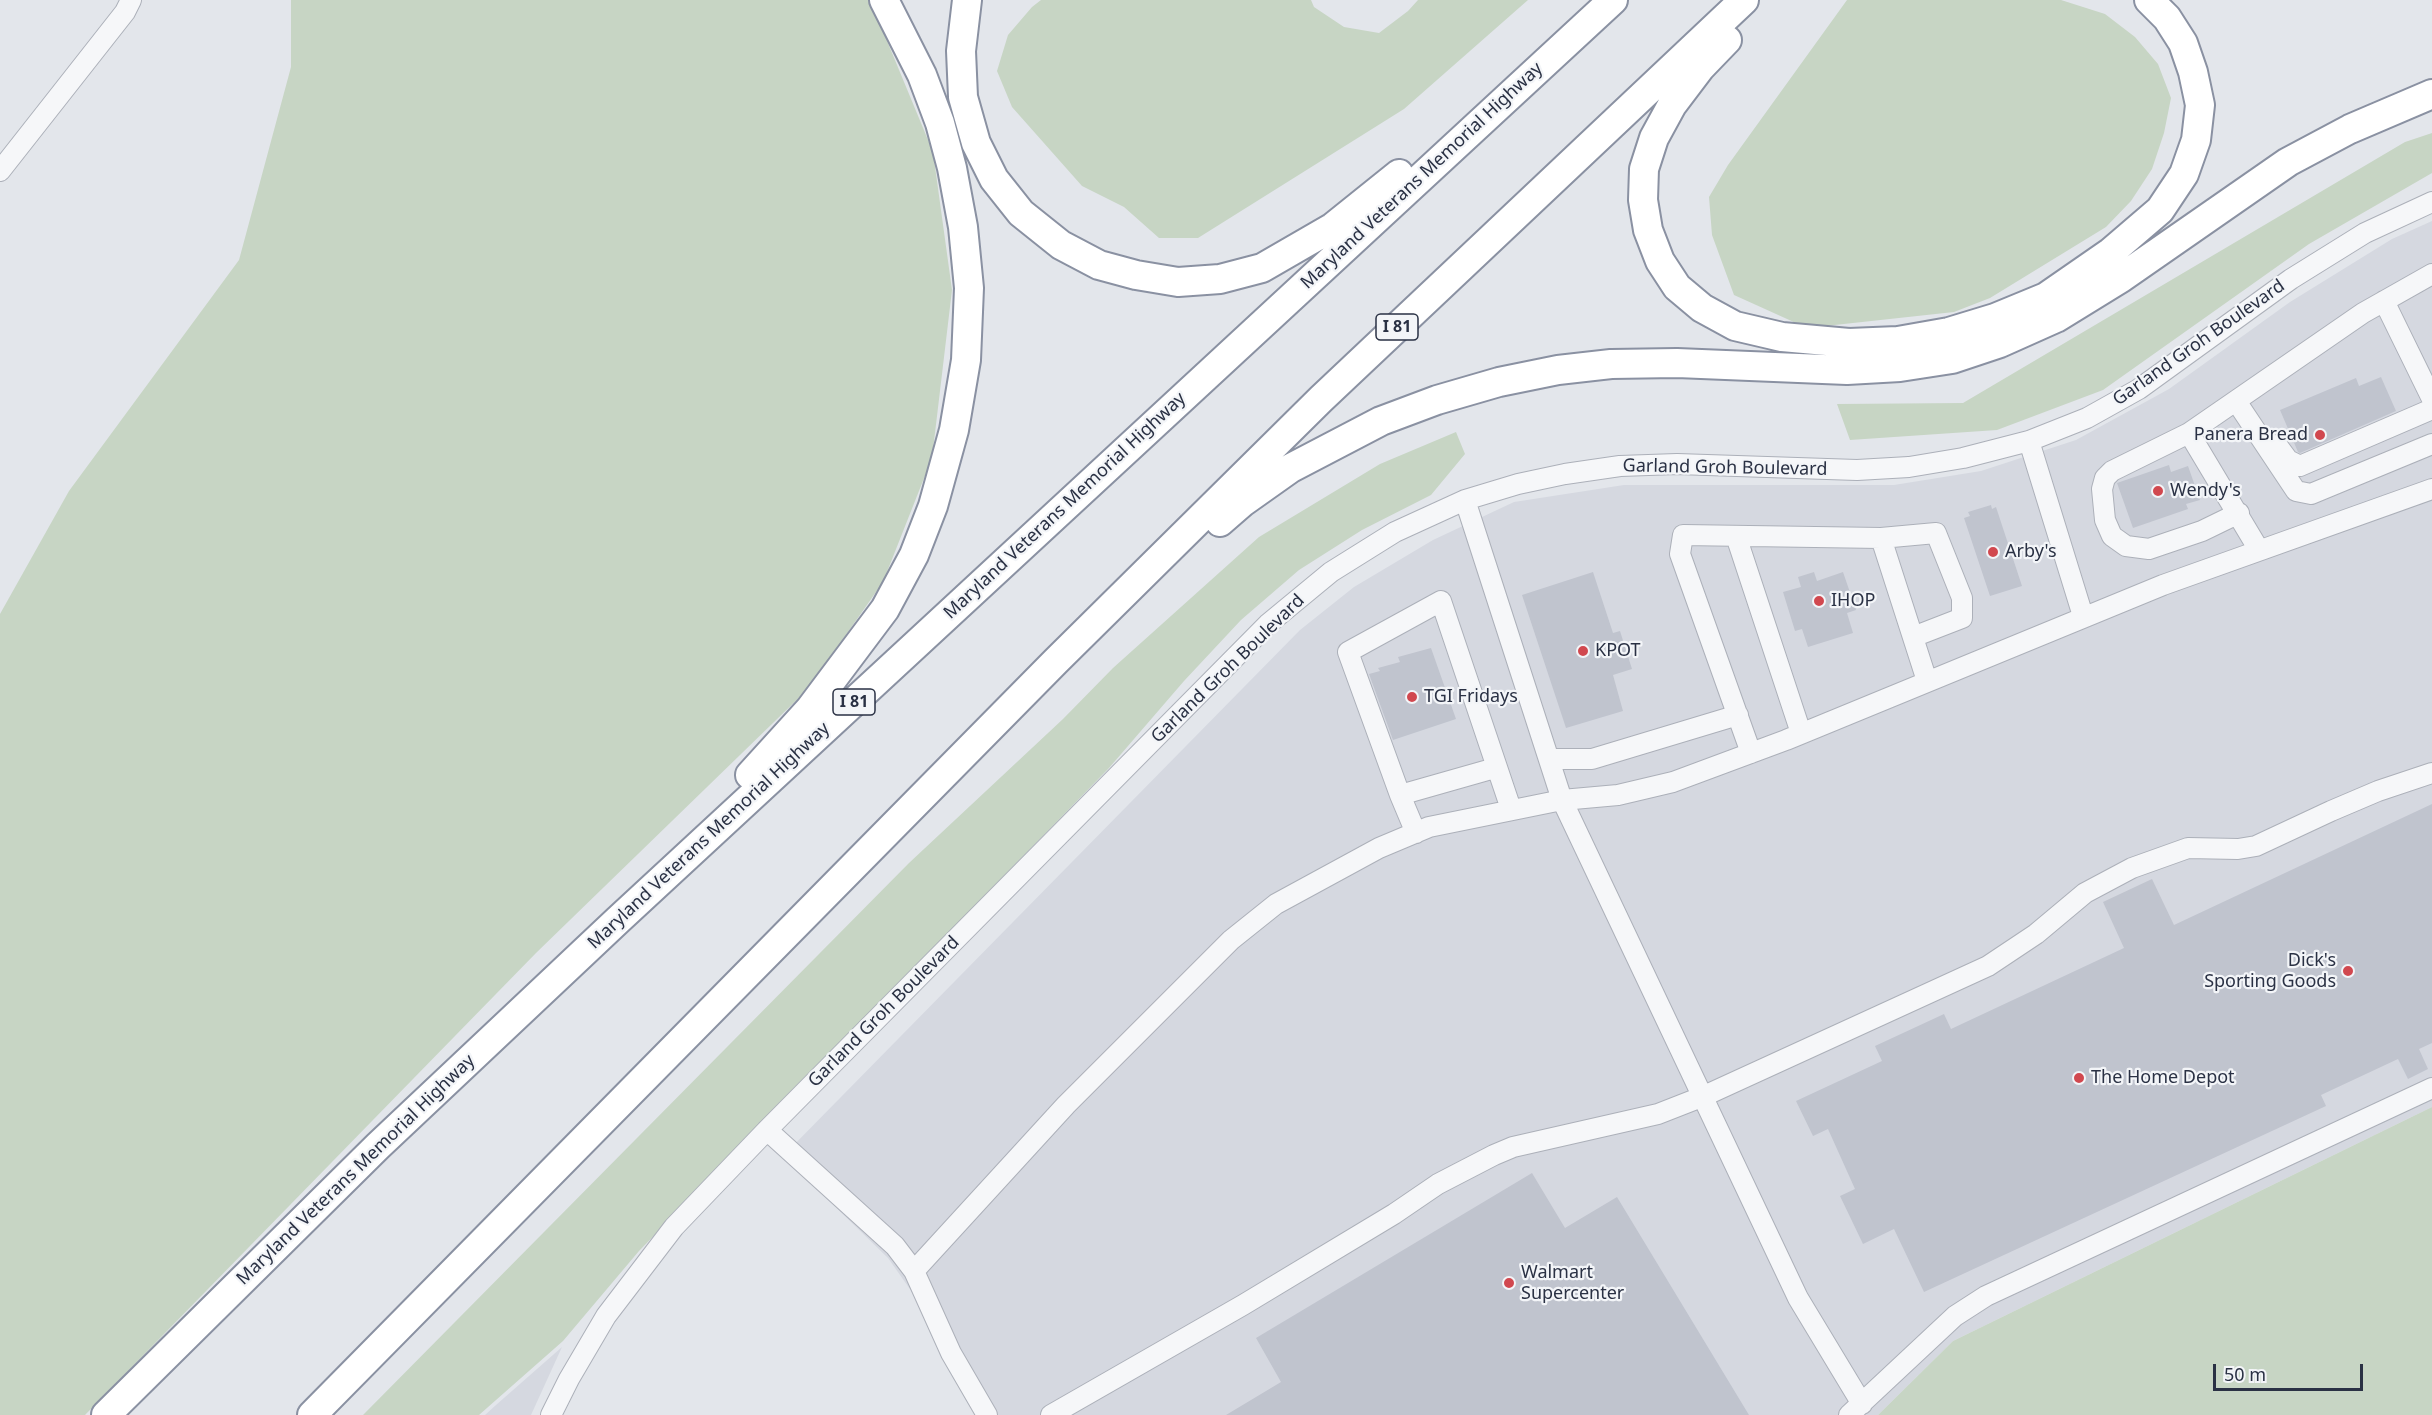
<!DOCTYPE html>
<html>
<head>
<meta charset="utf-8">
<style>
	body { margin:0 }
	#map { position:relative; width:2432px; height:1415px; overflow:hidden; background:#e3e6eb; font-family:"Noto Sans",sans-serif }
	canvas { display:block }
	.scale { position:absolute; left:2213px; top:1364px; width:150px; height:27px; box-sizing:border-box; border:3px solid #2a3144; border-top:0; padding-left:8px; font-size:18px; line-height:21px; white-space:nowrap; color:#2a3144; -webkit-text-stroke:4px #f3f5f8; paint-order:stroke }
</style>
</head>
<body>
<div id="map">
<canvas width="2432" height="1415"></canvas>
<div class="scale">50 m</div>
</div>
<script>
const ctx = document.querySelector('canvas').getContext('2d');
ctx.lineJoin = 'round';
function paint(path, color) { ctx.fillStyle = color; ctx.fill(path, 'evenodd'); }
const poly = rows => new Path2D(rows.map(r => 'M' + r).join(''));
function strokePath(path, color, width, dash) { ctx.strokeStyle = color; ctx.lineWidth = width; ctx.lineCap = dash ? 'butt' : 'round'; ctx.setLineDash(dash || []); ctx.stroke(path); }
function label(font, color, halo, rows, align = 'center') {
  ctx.font = font + ' "Noto Sans",sans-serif'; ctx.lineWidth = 4.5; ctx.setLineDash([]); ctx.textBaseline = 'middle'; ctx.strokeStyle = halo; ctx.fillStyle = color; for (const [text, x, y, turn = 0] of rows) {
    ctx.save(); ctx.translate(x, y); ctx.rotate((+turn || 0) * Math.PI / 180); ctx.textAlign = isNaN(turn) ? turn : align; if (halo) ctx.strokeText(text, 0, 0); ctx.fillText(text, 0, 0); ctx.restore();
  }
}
paint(poly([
	[2432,221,2432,1107,1953,1341,1878,1415,978,1415,912,1292,888,1258,783,1156,1300,630,1354,587,1433,540,1514,502,1624,485,1894,485,1981,471,2076,440,2169,389,2290,302,2392,239],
	[562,1347,531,1415,485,1415,496,1405]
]), '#d5d8e0');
paint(poly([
	[291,0,868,0,873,7,933,152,952,290,932,458,883,582,808,689,536,953,85,1415,0,1415,0,614,69,491,239,260,291,67],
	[1041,0,1311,0,1314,7,1344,27,1379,33,1408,11,1418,0,1528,0,1404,109,1198,238,1159,238,1124,207,1082,186,1012,107,997,71,1008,35,1032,7],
	[1847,0,2061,0,2105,14,2135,37,2158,64,2171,98,2164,133,2152,169,2131,201,2106,227,1990,298,1954,312,1807,328,1734,295,1712,235,1709,197,1728,165],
	[2432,133,2432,173,2309,244,2103,390,1997,430,1850,440,1837,404,1963,403,2405,142],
	[1456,432,1465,454,1431,495,1362,530,1299,570,1241,620,1184,681,1109,768,639,1251,563,1341,479,1415,363,1415,909,863,1063,719,1113,668,1259,537,1380,464],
	[2432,1107,2432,1415,1878,1415,1953,1341]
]), '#c7d5c4');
paint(poly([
	[2381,377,2396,411,2300,453,2298,452,2280,410,2356,378,2359,386],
	[2169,465,2171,472,2188,466,2200,500,2186,504,2188,509,2133,528,2117,483],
	[1991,505,1992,509,1996,507,2022,586,1990,596,1964,518,1970,516,1968,512],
	[1593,572,1613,633,1620,631,1632,669,1613,675,1623,711,1566,728,1522,595],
	[1814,572,1817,581,1843,572,1856,610,1847,613,1853,633,1808,647,1802,629,1795,631,1783,592,1801,587,1798,577],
	[1431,648,1456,719,1393,740,1369,674,1380,671,1378,668,1400,662,1398,657],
	[2432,804,2432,1043,2419,1049,2428,1069,2408,1079,2398,1059,2321,1095,2326,1106,1924,1292,1894,1229,1863,1244,1840,1196,1855,1189,1828,1129,1813,1136,1796,1101,1882,1061,1875,1046,1944,1014,1951,1029,2124,948,2103,902,2152,879,2174,925],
	[1532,1173,1565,1228,1617,1197,1749,1415,1226,1415,1281,1382,1256,1338]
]), '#c0c4ce');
const minor = poly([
	[0,171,125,12,131,0],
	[2384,301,2432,399],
	[2236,401,2296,491,2311,494,2432,444],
	[2189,433,2259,550],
	[2029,441,2083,616],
	[2277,445,2288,460,2300,466,2432,409],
	[1465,500,1562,800,1798,1298,1862,1404],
	[2239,513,2202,531,2149,549,2126,546,2112,536,2105,520,2102,489,2105,478,2112,471,2189,433,2363,313,2432,274],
	[1736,536,1801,733],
	[1881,538,1936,533,1962,598,1962,618,1913,637],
	[1751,753,1680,554,1683,535,1881,538,1927,681],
	[1549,759,1592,759,1738,715],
	[1495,768,1400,795,1348,652,1441,601,1511,809],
	[1400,795,1416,833],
	[767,1130,895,1246,914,1271,951,1353,987,1415],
	[914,1271,1066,1105,1231,940,1276,904,1379,848,1429,827,1562,800,1618,795,1673,782,1786,740,2163,585,2432,489],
	[551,1415,569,1379,606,1316,674,1227,767,1130,1268,624,1331,572,1395,532,1465,500,1518,484,1565,474,1620,466,1677,464,1857,470,1909,467,1963,458,2029,441,2087,418,2139,389,2291,279,2365,233,2432,202],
	[1051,1415,1243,1305,1394,1214,1438,1184,1494,1155,1513,1147,1658,1114,1704,1096,1988,966,2036,934,2085,893,2132,868,2188,848,2238,849,2256,846,2331,811,2378,791,2432,773],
	[1849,1415,1955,1316,1986,1296,2432,1088]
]);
const highway = poly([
	[967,0,961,51,963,97,976,143,994,179,1021,213,1061,245,1099,265,1136,275,1178,282,1220,279,1262,268,1333,227,1399,174],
	[1727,40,1700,68,1672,105,1654,138,1644,169,1643,200,1648,230,1660,261,1677,287,1702,308,1735,326,1782,337,1849,343,1898,341,1949,332,1995,318,2046,297,2111,252,2160,210,2184,174,2196,140,2200,105,2193,72,2183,43,2167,18,2149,0],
	[1220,522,1243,502,1291,468,1381,421,1437,400,1499,382,1558,370,1611,364,1677,363,1847,370,1900,367,1952,359,2000,343,2056,318,2121,278,2288,162,2350,129,2432,94],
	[750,775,810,709,885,609,914,555,933,506,954,430,966,360,969,288,963,227,952,168,940,123,922,75,884,0],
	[106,1415,378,1146,618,920,1613,0],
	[312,1415,1056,661,1321,399,1744,0]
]);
strokePath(minor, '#acb0b9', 22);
strokePath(highway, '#8a91a2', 32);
strokePath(minor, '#f6f7f9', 20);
strokePath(highway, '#fff', 28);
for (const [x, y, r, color] of [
	[2320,435,6,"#d1484f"],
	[2158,491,6,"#d1484f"],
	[1993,552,6,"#d1484f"],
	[1819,601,6,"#d1484f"],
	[1583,651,6,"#d1484f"],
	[1412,697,6,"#d1484f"],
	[2348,971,6,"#d1484f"],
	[2079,1078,6,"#d1484f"],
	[1509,1283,6,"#d1484f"]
]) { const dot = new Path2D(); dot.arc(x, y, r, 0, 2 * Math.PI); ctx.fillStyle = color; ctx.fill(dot); strokePath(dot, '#f3f5f8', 2); }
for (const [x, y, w] of [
	[1397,327,42],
	[854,702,42]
]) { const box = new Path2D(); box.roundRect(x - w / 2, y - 13, w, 26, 4.5); ctx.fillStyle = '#f3f5f8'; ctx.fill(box); strokePath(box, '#2a3144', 1.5); }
label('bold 16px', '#2a3144', null, [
	["I 81",1397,327],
	["I 81",854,702]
]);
label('18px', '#2a3144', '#f3f5f8', [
	["Maryland Veterans Memorial Highway",1422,176,-43],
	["Garland Groh Boulevard",2199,343,-35],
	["Garland Groh Boulevard",1725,468,1],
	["Maryland Veterans Memorial Highway",1065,506,-43],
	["Garland Groh Boulevard",1228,669,-44],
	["Maryland Veterans Memorial Highway",709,836,-43],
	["Garland Groh Boulevard",884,1012,-45],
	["Maryland Veterans Memorial Highway",356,1170,-44]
]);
label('18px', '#2a3144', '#f3f5f8', [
	["Panera Bread",2308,435,"right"],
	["Wendy's",2170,491],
	["Arby's",2005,552],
	["IHOP",1831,601],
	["KPOT",1595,651],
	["TGI Fridays",1424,697],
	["Dick's",2336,961,"right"],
	["Sporting Goods",2336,982,"right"],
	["The Home Depot",2091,1078],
	["Walmart",1521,1273],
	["Supercenter",1521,1294]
], 'left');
</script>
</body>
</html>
